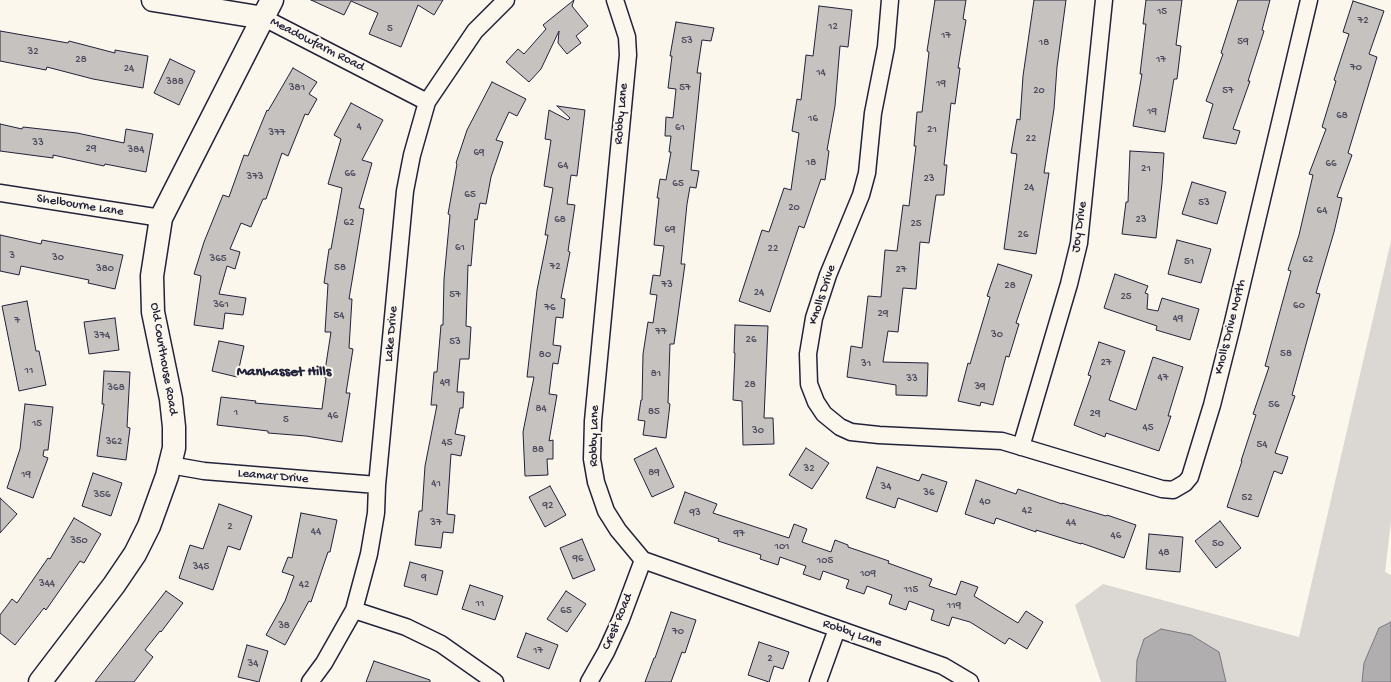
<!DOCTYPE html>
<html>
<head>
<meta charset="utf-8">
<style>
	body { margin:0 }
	canvas { display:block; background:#fbf7ec }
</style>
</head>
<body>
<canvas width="1391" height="682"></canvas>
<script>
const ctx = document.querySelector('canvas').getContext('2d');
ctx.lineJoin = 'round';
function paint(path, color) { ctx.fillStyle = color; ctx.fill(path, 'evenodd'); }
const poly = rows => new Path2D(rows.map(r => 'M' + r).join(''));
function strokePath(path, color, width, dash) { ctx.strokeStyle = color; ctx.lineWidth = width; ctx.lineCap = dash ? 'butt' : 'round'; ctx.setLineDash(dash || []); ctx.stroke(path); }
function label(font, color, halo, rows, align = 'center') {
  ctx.font = font + ' "Gochi Hand",sans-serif'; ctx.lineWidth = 4; ctx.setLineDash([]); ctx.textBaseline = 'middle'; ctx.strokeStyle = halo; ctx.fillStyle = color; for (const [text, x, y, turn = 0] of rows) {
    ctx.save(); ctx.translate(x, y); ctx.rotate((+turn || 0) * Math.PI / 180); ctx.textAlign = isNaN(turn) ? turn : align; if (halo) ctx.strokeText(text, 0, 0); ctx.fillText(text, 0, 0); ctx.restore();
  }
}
paint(poly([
	[1391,241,1391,521,1385,572,1391,575,1391,622,1379,628,1364,663,1362,682,1226,682,1218,652,1137,660,1136,682,1101,682,1075,605,1103,584,1299,637]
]), '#dbd8d3');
const water = poly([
	[1391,622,1391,682,1362,682,1364,663,1379,628,1391,622],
	[1161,629,1191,635,1219,652,1226,682,1136,682,1137,660,1144,639,1161,629]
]);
paint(water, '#b1aeb0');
strokePath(water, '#787681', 1);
const building = poly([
	[311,0,443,0,434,15,418,5,401,47,369,34,378,13,351,1,344,15,311,0],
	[574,0,572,6,588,26,576,36,581,43,567,54,558,43,559,31,541,69,529,82,506,62,518,49,524,54,546,29,543,25,574,0],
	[935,0,966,0,963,19,966,20,958,68,960,68,955,104,951,103,944,165,947,165,944,195,936,195,929,243,920,242,916,289,903,288,898,332,888,331,883,362,928,363,927,396,896,395,896,385,847,377,851,346,862,348,868,296,881,297,885,250,897,251,903,205,909,206,916,146,914,146,917,112,922,112,929,52,927,51,935,0],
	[1034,0,1066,0,1057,67,1054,109,1044,173,1049,173,1036,254,1004,249,1017,154,1011,153,1017,119,1020,120,1023,76,1034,0],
	[1146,0,1182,0,1176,45,1181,46,1177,79,1174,79,1165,132,1133,126,1142,74,1140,74,1146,24,1143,24,1146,0],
	[1238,0,1270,0,1262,30,1264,31,1248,81,1250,81,1233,129,1240,131,1236,144,1203,138,1213,104,1206,101,1223,54,1221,53,1238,0],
	[1353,1,1384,11,1369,54,1377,57,1348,153,1352,155,1337,197,1342,198,1334,232,1316,293,1320,294,1292,395,1295,396,1275,453,1288,457,1282,474,1274,471,1258,517,1227,507,1242,461,1241,461,1256,415,1253,414,1269,367,1265,366,1291,271,1288,270,1299,235,1313,175,1309,174,1326,129,1322,127,1336,81,1334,80,1349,34,1343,32,1353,1],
	[819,6,852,10,848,47,840,46,835,106,827,150,829,151,825,180,821,179,804,228,799,226,770,312,739,301,762,230,769,232,784,188,791,190,799,133,792,131,797,99,801,100,806,55,813,56,819,6],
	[676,22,714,28,711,41,702,40,697,73,701,73,691,170,699,171,696,188,690,187,687,204,681,264,685,264,674,344,670,344,668,403,670,404,666,438,643,435,645,421,638,420,641,400,642,400,643,354,648,322,653,323,657,295,650,294,653,275,660,276,664,246,654,245,659,198,657,198,660,179,666,180,671,152,669,152,671,136,665,136,666,117,673,118,676,89,668,88,672,56,670,56,676,22],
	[0,31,68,43,69,41,115,53,115,50,148,56,143,88,93,79,47,67,46,70,0,61,0,31],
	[170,59,195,71,179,105,154,93,170,59],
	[293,68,317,82,309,94,317,99,308,115,305,114,288,156,282,153,266,199,263,199,251,227,241,223,230,249,240,252,235,269,227,266,219,294,246,298,243,315,225,313,223,329,194,325,201,276,194,274,204,242,223,195,229,197,244,155,248,156,267,110,268,111,293,68],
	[492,82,526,99,517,116,509,112,496,140,503,142,491,177,486,204,480,203,477,220,475,219,471,266,468,265,466,326,471,327,469,359,460,359,457,392,464,392,463,408,460,408,455,434,465,436,461,456,451,454,447,514,455,515,453,533,443,532,441,548,415,545,419,511,422,511,425,466,437,405,431,405,434,372,437,372,441,325,443,325,444,279,450,215,448,214,457,164,456,163,467,130,492,82],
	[351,103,383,120,362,160,372,163,359,208,364,209,349,299,352,299,349,348,353,349,346,393,350,393,342,442,306,436,268,433,268,431,217,425,221,397,256,401,255,403,322,409,326,378,324,377,331,332,325,332,328,284,324,283,329,249,331,249,342,188,328,184,341,139,334,135,351,103],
	[557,106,585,110,577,176,571,175,567,204,575,205,568,251,570,252,561,298,565,299,563,318,556,317,553,345,561,346,558,364,553,363,549,394,557,395,549,441,553,440,553,459,547,459,548,475,525,476,523,432,534,377,527,377,537,290,548,235,545,235,553,188,544,186,551,140,545,139,549,110,568,120,570,118,557,106],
	[0,124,22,129,23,127,77,133,124,143,126,129,153,134,146,172,105,164,104,166,53,155,53,158,0,151,0,124],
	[1130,151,1164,153,1162,183,1156,238,1122,234,1126,202,1128,202,1130,151],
	[1192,182,1226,192,1217,224,1182,214,1192,182],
	[0,235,41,244,42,240,123,255,115,289,88,283,89,280,21,266,19,275,0,271,0,235],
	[1177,240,1211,249,1201,283,1168,274,1177,240],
	[998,264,1032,275,1016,323,1019,324,1009,357,1006,356,993,405,981,402,980,406,958,401,968,363,970,364,990,297,987,296,998,264],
	[1115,274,1148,286,1145,293,1148,294,1147,309,1158,311,1162,298,1199,309,1190,340,1156,330,1157,326,1104,308,1115,274],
	[27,301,36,351,39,351,46,385,19,391,2,306,27,301],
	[115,318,119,350,89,354,84,322,115,318],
	[735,325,768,326,764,418,773,418,774,444,743,445,742,401,733,400,735,353,734,353,735,325],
	[219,341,244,346,237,377,212,371,219,341],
	[1099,342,1125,351,1109,400,1136,410,1153,357,1183,367,1168,416,1171,416,1159,451,1106,433,1105,437,1074,425,1091,376,1088,375,1099,342],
	[104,371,130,372,127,427,130,428,126,460,97,456,104,404,102,404,104,371],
	[25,404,53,407,48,450,44,450,43,456,48,458,33,498,7,488,20,449,25,404],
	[656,448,674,487,652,497,634,459,656,448],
	[806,448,829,463,812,489,789,475,806,448],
	[877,467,919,481,922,474,947,482,937,512,898,498,895,508,866,498,877,467],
	[93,473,122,483,111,516,82,506,93,473],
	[976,480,1016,494,1018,489,1062,504,1062,503,1106,516,1107,515,1136,525,1124,558,1081,543,1081,544,1036,530,1036,532,996,518,994,524,965,514,976,480],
	[550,486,566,515,545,527,529,497,550,486],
	[685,492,717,504,713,513,789,538,794,524,807,529,802,542,831,552,835,540,848,545,848,547,889,561,888,563,932,579,929,586,956,595,961,581,978,587,974,596,1018,623,1026,611,1043,622,1027,649,1009,638,1005,644,970,622,952,617,949,626,931,620,934,610,909,601,906,610,889,604,892,595,867,586,864,594,846,588,849,580,823,571,820,580,803,574,806,566,780,557,778,565,760,559,761,555,718,541,719,539,674,523,685,492],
	[0,498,17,514,0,533,0,498],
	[219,504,252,516,240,550,228,546,213,590,179,578,190,545,203,549,219,504],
	[301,513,337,520,330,552,328,552,311,602,309,601,285,645,266,635,285,601,294,576,282,572,288,557,292,558,301,513],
	[74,518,101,534,84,563,80,561,46,610,44,608,15,645,0,633,0,615,12,599,17,603,48,558,50,559,74,518],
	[1220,521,1241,548,1216,568,1195,541,1220,521],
	[1149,534,1183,537,1180,572,1146,569,1149,534],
	[582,539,595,570,573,579,560,548,582,539],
	[410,562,443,571,437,595,404,586,410,562],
	[470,585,503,596,495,620,462,609,470,585],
	[166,591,183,603,161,632,160,631,145,650,153,657,134,682,95,682,166,591],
	[566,591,586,604,567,632,547,619,566,591],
	[671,612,696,620,685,653,682,652,671,682,645,682,654,658,655,658,671,612],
	[526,633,558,645,549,669,517,657,526,633],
	[759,642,789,652,783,669,774,666,769,682,748,675,759,642],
	[247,645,268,651,259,682,238,677,247,645],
	[374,661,430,680,430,682,366,682,374,661]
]);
paint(building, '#c6c2c0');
strokePath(building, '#22223b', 1);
const street = poly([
	[615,0,627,37,628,55,593,421,592,459,596,482,606,511,618,530,643,560,943,666,970,682],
	[890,0,886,47,873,113,867,173,861,195,828,275,814,318,808,354,809,384,816,402,824,414,840,427,851,432,879,435,1002,441,1162,489,1173,490,1185,483,1190,477,1212,405,1232,326,1309,0],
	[264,18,427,102],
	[0,193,161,218],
	[1021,447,1069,284,1079,243,1104,0],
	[170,465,204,471,377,485],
	[354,610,406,627,441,644,495,682],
	[310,682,324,663,354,610,369,554,376,513,377,485,405,191,412,155,427,102,475,31,506,0],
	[589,682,606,652,621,619,643,560],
	[818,682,837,629]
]);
const secondary = poly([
	[153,0,264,18],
	[40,682,114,585,135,554,149,526,167,476,174,448,174,427,171,399,153,312,152,276,161,218,272,0]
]);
strokePath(street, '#22223b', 19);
strokePath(secondary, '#22223b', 25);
strokePath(street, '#fbf7ec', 16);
strokePath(secondary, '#fbf7ec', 22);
label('11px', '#4b4a5c', null, [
	["15",1162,12],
	["72",1363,21],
	["12",833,27],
	["5",390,29],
	["17",946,36],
	["53",687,41],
	["59",1243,42],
	["18",1044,43],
	["32",33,52],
	["28",81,60],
	["17",1161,60],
	["70",1356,68],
	["24",129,69],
	["14",821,73],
	["388",175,82],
	["19",941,84],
	["381",297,88],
	["57",685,88],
	["20",1039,91],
	["57",1228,91],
	["19",1152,112],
	["68",1342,116],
	["16",813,119],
	["4",359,127],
	["61",680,128],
	["21",932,130],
	["377",277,133],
	["22",1031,139],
	["33",38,143],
	["29",91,149],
	["384",136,150],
	["69",479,153],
	["18",811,163],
	["66",1331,164],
	["64",563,166],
	["21",1146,169],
	["66",350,174],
	["373",255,177],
	["23",929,179],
	["65",678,184],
	["24",1029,188],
	["65",470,195],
	["53",1204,203],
	["20",794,208],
	["64",1322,211],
	["68",560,220],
	["23",1141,220],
	["62",349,223],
	["25",916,224],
	["69",670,230],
	["26",1023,235],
	["61",460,248],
	["22",773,249],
	["3",12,256],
	["30",58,258],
	["365",218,259],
	["62",1308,260],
	["51",1189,262],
	["72",555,267],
	["58",340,268],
	["380",105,269],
	["27",901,270],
	["73",667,285],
	["28",1010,286],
	["24",759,293],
	["57",455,295],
	["25",1126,297],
	["361",221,305],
	["60",1299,306],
	["76",550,308],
	["29",883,314],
	["54",339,316],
	["49",1178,319],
	["7",17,321],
	["77",661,332],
	["30",997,335],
	["374",102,336],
	["26",751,340],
	["53",455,342],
	["58",1286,354],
	["80",545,355],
	["27",1106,363],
	["31",866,364],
	["11",29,371],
	["81",656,374],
	["47",1163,378],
	["33",912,379],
	["49",445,383],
	["28",750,385],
	["39",980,387],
	["368",116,388],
	["56",1274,405],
	["84",541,409],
	["85",654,412],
	["1",236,413],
	["29",1095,414],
	["46",333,416],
	["5",286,420],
	["15",37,424],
	["45",1148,428],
	["30",758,431],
	["362",114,442],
	["45",447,443],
	["54",1262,445],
	["88",538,450],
	["32",809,469],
	["89",654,473],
	["19",26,475],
	["41",436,484],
	["34",886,487],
	["36",929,493],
	["356",102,495],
	["52",1247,498],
	["40",985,502],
	["92",548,506],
	["42",1027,511],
	["93",695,513],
	["37",436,523],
	["44",1071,523],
	["2",230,527],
	["44",316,532],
	["97",739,534],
	["46",1116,536],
	["350",79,541],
	["50",1218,544],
	["101",782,547],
	["48",1164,553],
	["96",578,559],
	["105",825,561],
	["345",201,567],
	["109",868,574],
	["9",424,578],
	["344",47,584],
	["42",304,585],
	["115",911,590],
	["11",480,604],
	["119",954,606],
	["65",566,611],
	["38",284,626],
	["70",678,632],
	["17",538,651],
	["2",770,659],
	["34",253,664]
]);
label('13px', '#22223b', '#fbf7ec', [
	["Meadowfarm Road",317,45,27],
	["Robby Lane",622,114,-85],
	["Shelbourne Lane",80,206,9],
	["Joy Drive",1080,227,-82],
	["Knolls Drive",823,295,-72],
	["Knolls Drive North",1231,327,-76],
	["Lake Drive",392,334,-85],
	["Old Courthouse Road",163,359,80],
	["Robby Lane",595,436,-89],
	["Leamar Drive",273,477,5],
	["Crest Road",618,622,-67],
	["Robby Lane",852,634,19]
]);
label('bold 15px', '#22223b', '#fbf7ec', [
	["Manhasset Hills",284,373]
]);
</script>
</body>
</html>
